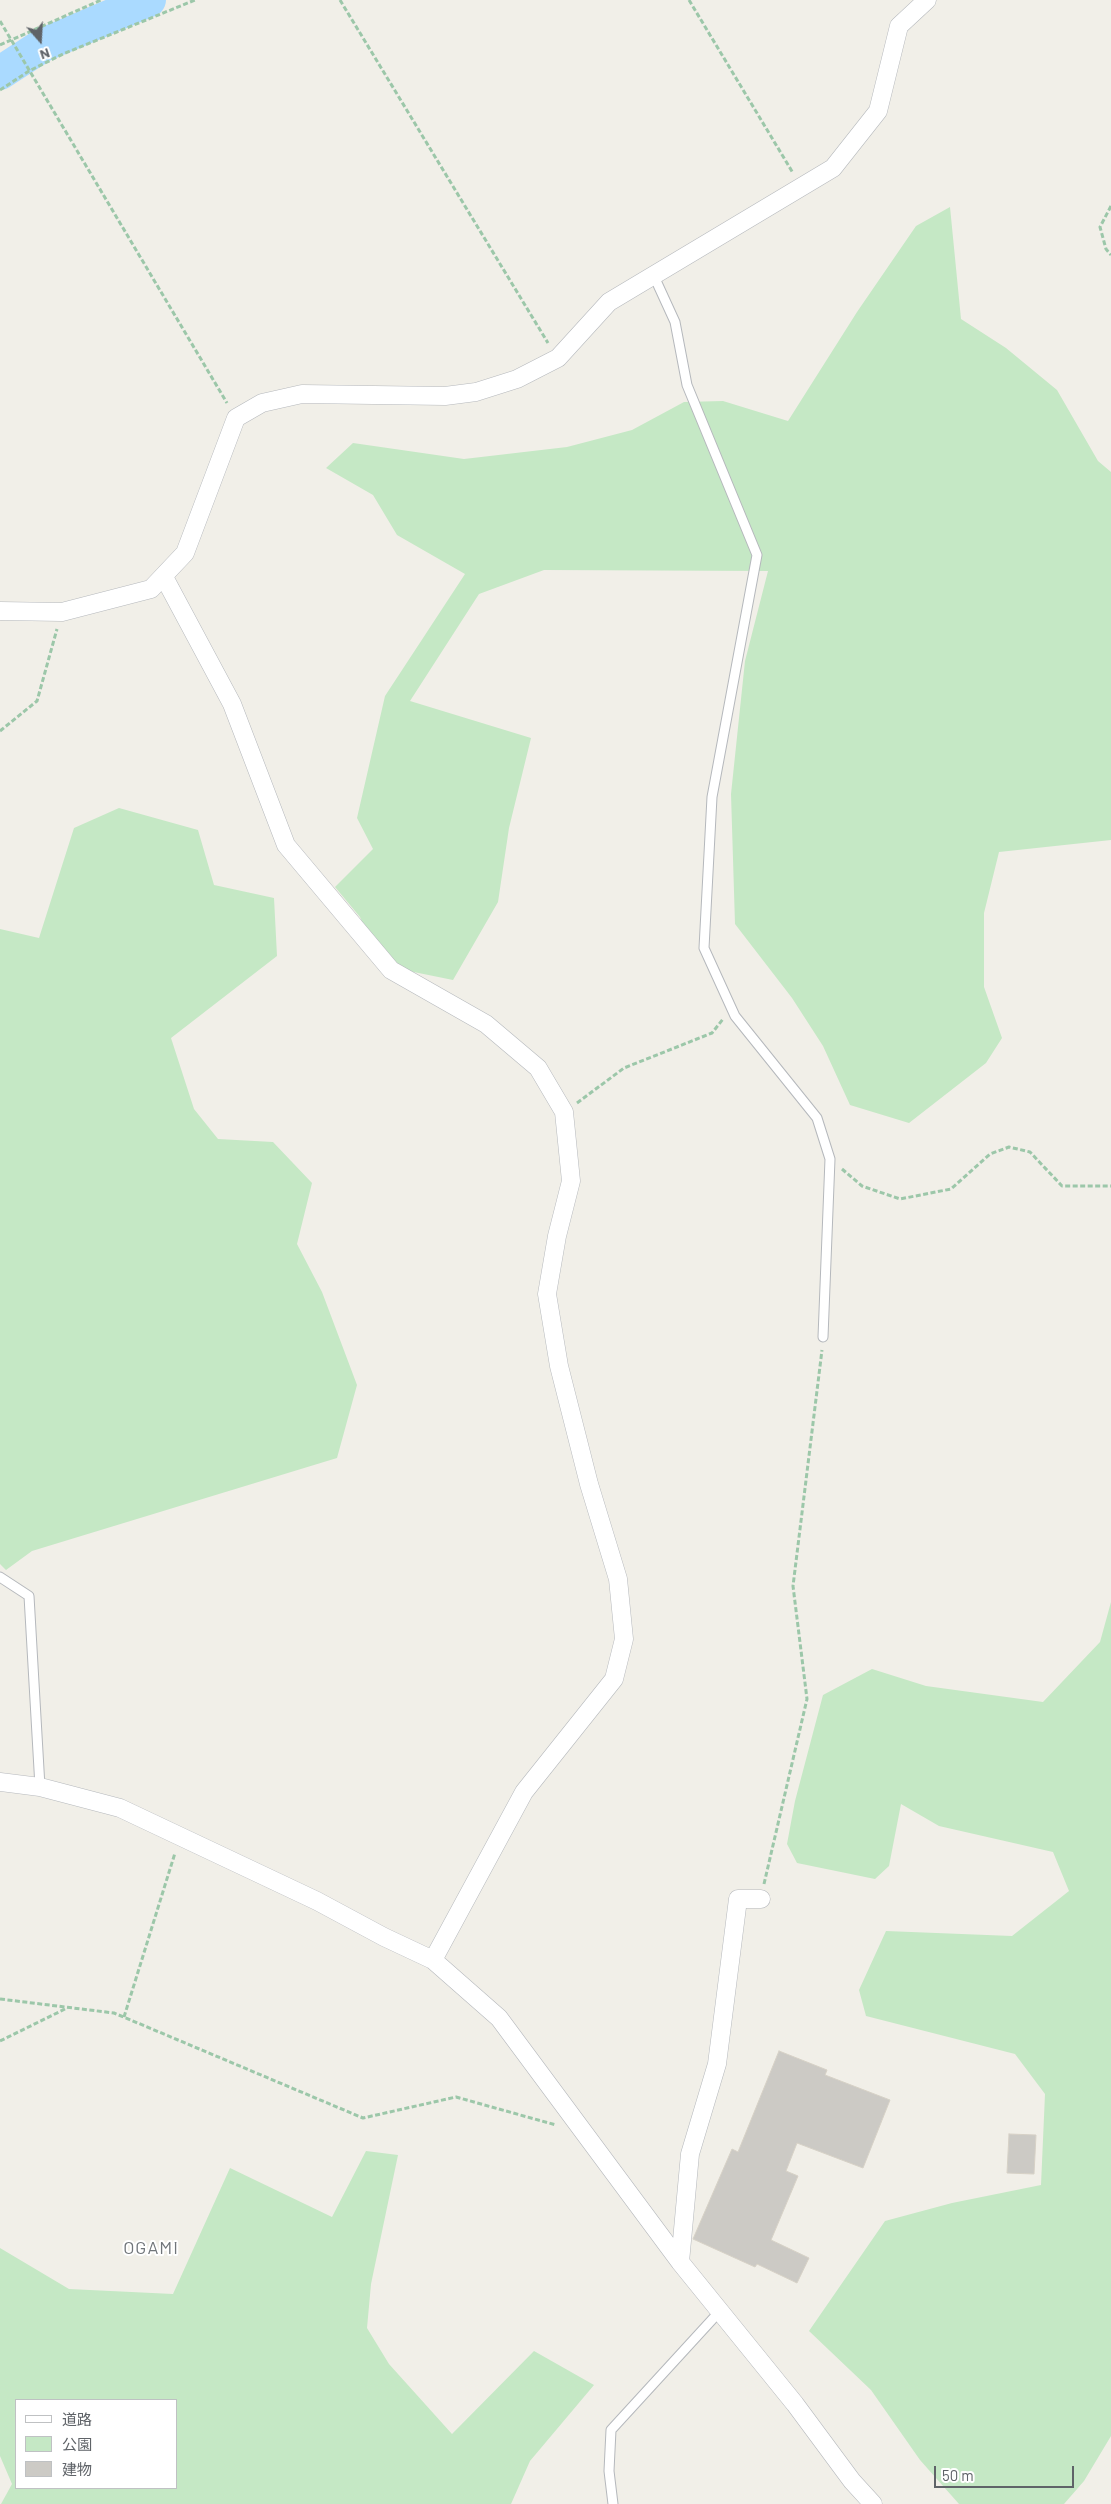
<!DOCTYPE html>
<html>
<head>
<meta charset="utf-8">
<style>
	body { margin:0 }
	#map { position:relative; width:1111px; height:2504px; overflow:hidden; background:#f1efe8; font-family:Barlow,"Noto Sans JP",sans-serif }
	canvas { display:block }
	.legend { position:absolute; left:15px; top:2399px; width:162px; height:90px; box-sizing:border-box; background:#fff; border:1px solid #bfc1c3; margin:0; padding:6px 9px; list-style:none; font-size:15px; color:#5f6368 }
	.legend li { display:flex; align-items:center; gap:10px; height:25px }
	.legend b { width:25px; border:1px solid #bfc1c3 }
	.north { position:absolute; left:15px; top:15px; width:50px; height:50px; -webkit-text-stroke:4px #fff; paint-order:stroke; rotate:161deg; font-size:14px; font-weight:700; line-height:20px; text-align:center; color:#5f6368 }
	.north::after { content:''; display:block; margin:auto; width:18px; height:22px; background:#5f6368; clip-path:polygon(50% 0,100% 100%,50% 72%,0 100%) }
	.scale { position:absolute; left:934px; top:2466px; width:140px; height:22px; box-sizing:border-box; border:2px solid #5f6368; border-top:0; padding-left:6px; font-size:15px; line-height:18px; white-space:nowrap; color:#5f6368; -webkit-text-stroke:4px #fff; paint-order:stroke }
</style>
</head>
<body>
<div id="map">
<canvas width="1111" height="2504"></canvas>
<ul class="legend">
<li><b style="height:6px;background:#fff"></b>道路</li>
<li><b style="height:14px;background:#c5e8c5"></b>公園</li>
<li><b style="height:14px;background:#cccac5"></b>建物</li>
</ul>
<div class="north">N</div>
<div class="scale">50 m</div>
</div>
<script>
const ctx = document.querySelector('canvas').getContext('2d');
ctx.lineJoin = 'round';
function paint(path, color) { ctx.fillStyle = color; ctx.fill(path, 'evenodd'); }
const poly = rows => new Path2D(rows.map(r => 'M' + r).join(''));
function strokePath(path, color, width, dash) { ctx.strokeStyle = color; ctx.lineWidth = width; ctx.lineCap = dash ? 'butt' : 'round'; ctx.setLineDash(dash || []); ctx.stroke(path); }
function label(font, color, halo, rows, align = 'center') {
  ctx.font = font + ' Barlow,sans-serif'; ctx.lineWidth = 4; ctx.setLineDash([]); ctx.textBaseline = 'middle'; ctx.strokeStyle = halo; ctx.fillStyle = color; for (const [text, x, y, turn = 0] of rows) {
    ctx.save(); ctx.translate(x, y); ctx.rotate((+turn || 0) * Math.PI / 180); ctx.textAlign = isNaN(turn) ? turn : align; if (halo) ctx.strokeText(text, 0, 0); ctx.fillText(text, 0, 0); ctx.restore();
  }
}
paint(poly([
	[950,207,961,319,1006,348,1057,390,1098,461,1111,472,1111,840,999,852,984,913,984,987,1002,1038,986,1063,909,1123,850,1105,823,1046,792,998,735,924,731,794,745,661,768,571,544,570,479,594,410,701,531,738,509,828,498,902,453,980,399,969,368,936,360,917,335,887,373,849,357,818,385,696,465,574,397,535,373,495,326,468,353,443,464,459,567,447,632,430,684,402,723,401,788,421,857,312,916,226],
	[119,808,198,830,214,885,274,898,277,956,171,1038,194,1109,218,1139,273,1142,312,1183,297,1244,322,1292,357,1385,337,1458,32,1551,6,1570,0,1564,0,929,39,938,74,828],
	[1111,1602,1111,2436,1084,2481,1064,2504,959,2504,920,2460,871,2390,809,2331,885,2221,952,2203,1041,2185,1045,2094,1015,2054,866,2016,859,1990,886,1931,1012,1936,1069,1891,1053,1852,939,1826,901,1804,889,1866,875,1879,797,1863,787,1844,795,1801,823,1695,872,1669,926,1686,1043,1702,1100,1642],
	[366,2151,398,2155,371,2284,367,2328,389,2364,452,2434,534,2351,594,2385,530,2461,511,2504,1,2504,12,2484,0,2456,0,2248,69,2289,173,2294,230,2168,332,2217],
	[16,2400,176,2400,176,2488,16,2488]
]), '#c5e8c5');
strokePath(poly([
	[0,73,43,45,149,0]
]), '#aadaff', 34);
const building = poly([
	[779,2051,827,2070,825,2075,890,2100,863,2168,797,2143,786,2171,798,2176,771,2240,809,2258,797,2283,757,2264,755,2267,693,2239,732,2149,738,2152,779,2051],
	[1009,2134,1036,2135,1034,2174,1007,2173,1009,2134]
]);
paint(building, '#cccac5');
strokePath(building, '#d6d1c6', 1);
const service = poly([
	[653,274,675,322,687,385,757,555,712,797,704,948,735,1016,817,1118,830,1159,823,1337],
	[0,1577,29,1596,40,1787],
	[613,2504,609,2471,611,2430,720,2311]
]);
const minor = poly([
	[164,577,232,704,286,845,391,970,486,1024,538,1068,564,1112,571,1181,557,1236,547,1294,559,1366,589,1484,618,1579,624,1639,614,1679,524,1792,433,1960],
	[0,611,62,612,151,589,185,553,236,418,262,403,302,394,445,396,476,392,517,379,558,358,609,302,833,168,878,111,899,26,927,0],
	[0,1782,40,1787,120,1808,317,1901,384,1937,433,1960,499,2018,680,2262,795,2404,852,2481,873,2504],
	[680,2262,690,2154,717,2064,738,1899,761,1899]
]);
strokePath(service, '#b5b8bc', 11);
strokePath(minor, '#b5b8bc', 19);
strokePath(poly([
	[340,0,548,343],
	[689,0,793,173],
	[0,21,227,403],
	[0,45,101,0],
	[0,90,29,71,63,54,195,0],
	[1111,206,1100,227,1106,249,1111,255],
	[0,731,37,701,57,629],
	[577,1103,624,1068,712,1033,723,1019],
	[842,1169,862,1186,900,1199,951,1189,990,1154,1009,1147,1030,1152,1062,1186,1111,1186],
	[764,1884,807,1699,793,1586,822,1350],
	[0,1999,114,2013,363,2118,456,2097,556,2125],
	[124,2017,175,1853],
	[0,2041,65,2009]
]), '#9cc7a9', 3, [5, 2.5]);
strokePath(service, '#fff', 9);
strokePath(minor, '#fff', 18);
ctx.letterSpacing = '1px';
label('18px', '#70757a', '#fff', [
	["OGAMI",151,2248]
]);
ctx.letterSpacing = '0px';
</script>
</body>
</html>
